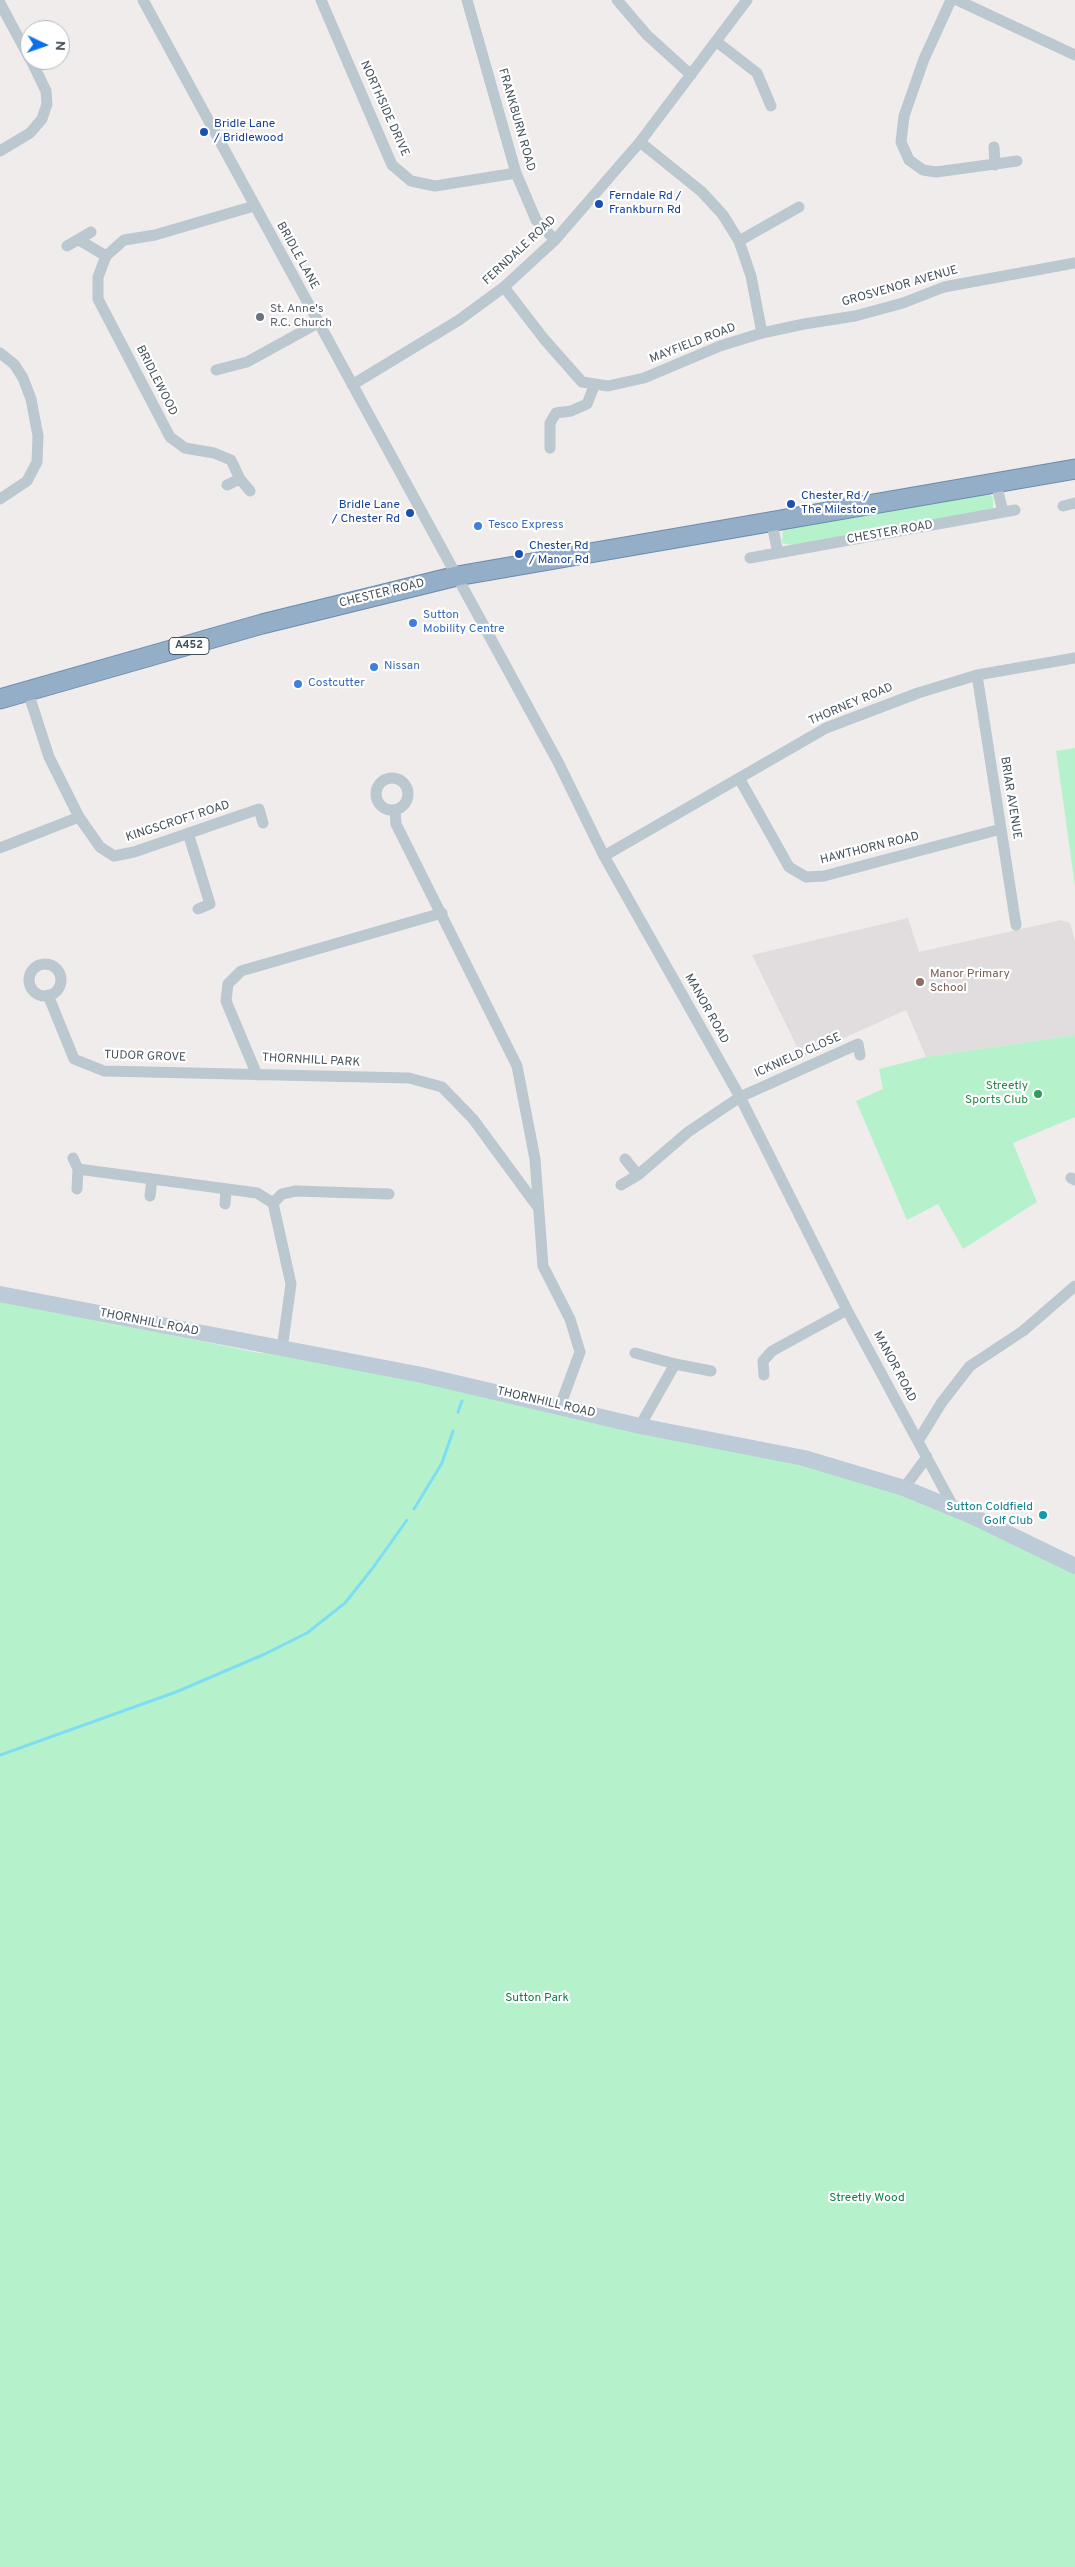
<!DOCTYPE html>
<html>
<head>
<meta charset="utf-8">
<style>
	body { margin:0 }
	#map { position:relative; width:1075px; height:2567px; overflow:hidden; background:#f0ecec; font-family:Overpass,sans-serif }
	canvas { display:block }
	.north { position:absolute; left:20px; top:20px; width:50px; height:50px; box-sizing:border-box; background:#fff; border:1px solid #b4b9bd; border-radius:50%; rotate:93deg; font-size:14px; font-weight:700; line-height:20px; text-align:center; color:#43505b }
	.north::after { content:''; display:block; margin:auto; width:18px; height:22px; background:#0971ed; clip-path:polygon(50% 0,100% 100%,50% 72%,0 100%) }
</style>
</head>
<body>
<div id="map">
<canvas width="1075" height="2567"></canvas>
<div class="north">N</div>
</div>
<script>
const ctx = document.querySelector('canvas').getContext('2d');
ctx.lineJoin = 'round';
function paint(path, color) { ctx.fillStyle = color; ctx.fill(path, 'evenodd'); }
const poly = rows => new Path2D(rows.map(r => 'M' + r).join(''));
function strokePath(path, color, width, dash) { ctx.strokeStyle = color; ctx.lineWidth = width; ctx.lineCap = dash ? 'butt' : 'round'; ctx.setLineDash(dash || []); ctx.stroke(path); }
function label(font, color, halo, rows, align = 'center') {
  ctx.font = font + ' Overpass,sans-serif'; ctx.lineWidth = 4.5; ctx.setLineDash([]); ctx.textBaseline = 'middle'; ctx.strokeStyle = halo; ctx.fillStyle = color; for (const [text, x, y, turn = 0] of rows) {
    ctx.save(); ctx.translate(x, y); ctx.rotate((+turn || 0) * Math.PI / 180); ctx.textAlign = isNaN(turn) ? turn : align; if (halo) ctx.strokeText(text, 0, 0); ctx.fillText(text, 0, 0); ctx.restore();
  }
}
paint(poly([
	[908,918,919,952,1061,920,1070,923,1075,941,1075,1035,926,1057,906,1010,802,1057,752,955]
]), '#e1ddde');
paint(poly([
	[984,493,991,495,993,498,993,509,792,545,782,543,783,529],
	[1075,748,1075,886,1056,751],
	[1075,1035,1075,1117,1013,1143,1037,1202,963,1249,938,1204,907,1220,856,1101,883,1089,879,1069,926,1057],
	[0,1300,259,1353,276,1353,422,1382,810,1467,868,1482,960,1516,1075,1571,1075,2567,0,2567]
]), '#b5f2cc');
strokePath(poly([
	[458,1412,462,1401],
	[414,1509,442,1463,453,1431],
	[0,1755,176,1692,265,1654,307,1633,345,1603,372,1569,407,1520]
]), '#7eddf3', 3);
const trunk = poly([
	[0,699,262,624,457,576,1075,469]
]);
strokePath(trunk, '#6a8bac', 21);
strokePath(poly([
	[143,0,558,762,604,856,740,1097,847,1310,954,1508],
	[321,0,392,165,411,181,435,186,516,173],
	[467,0,516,173,536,220,555,240],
	[617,0,647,35,691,75],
	[951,0,924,59,904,116,901,142,909,160,923,170,936,172,1017,161],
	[957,0,1075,55],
	[0,3,30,59],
	[717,42,757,73,771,106],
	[640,142,702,192,723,215,739,241,751,276,762,333],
	[994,147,995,165],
	[0,151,30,133,42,119,47,104,46,91,31,60],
	[79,240,106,256],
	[739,241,799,207],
	[67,246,91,232],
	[504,287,544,339,582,382,608,386,644,378,720,346,762,333,804,324,855,316,903,303,944,287,1075,263],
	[0,353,14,364,23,378,31,399,38,436,37,462,27,481,0,499],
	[216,370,247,362,318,323],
	[352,385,459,320,504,287,555,240,640,142,747,0],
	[550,448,550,423,556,413,571,411,587,404,595,384],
	[996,483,1003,512],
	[227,485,240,479],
	[250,491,240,479,231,460,214,453,185,448,170,437,98,299,98,277,106,256,124,240,155,235,254,206],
	[1063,506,1075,503],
	[771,520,778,553],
	[750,558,1015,510],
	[977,675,1016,925],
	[28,692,49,757,79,817,100,847,114,856,134,852,259,809,263,823],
	'376 794a16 16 0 1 1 32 0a16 16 0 1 1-32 0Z',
	[739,778,789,867,806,877,824,876,1001,829],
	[395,810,396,824,517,1066,535,1159,543,1266,570,1319,580,1352,560,1406],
	[188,833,210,904,198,909],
	[0,848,79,817],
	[604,856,826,728,918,693,977,675,1075,658],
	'29 980a16 16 0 1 1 32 0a16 16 0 1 1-32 0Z',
	[48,995,74,1059,104,1071,409,1078,442,1087,473,1119,537,1206],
	[257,1075,226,1001,228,984,241,971,442,913],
	[73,1158,78,1169,257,1193,273,1203,291,1284,282,1349],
	[625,1159,638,1175],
	[1071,1178,1075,1180],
	[621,1185,638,1175,688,1132,740,1097,858,1044,860,1055],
	[77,1189,78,1169],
	[150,1196,152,1179],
	[273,1203,282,1194,296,1191,389,1194],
	[225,1204,226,1189],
	[635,1353,675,1364,640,1426],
	[675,1364,711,1371],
	[764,1375,763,1361,772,1351,847,1310],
	[918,1441,942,1402,970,1366,1023,1331,1075,1286],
	[904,1488,927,1457]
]), '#bbc8d0', 11);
strokePath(poly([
	[0,1294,422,1375,640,1426,804,1458,904,1488,972,1516,1075,1566]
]), '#bdcad8', 16);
strokePath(trunk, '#94aec8', 19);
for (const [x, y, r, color] of [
	[204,132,5,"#1a4fb4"],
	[599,204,5,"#1a4fb4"],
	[260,317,5,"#6b7280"],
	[791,504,5,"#1a4fb4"],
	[410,513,5,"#1a4fb4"],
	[478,526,5,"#3f7fe0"],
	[519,554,5,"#1a4fb4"],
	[413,623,5,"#3f7fe0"],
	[374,667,5,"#3f7fe0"],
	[298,684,5,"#3f7fe0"],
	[920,982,5,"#8d6e63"],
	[1038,1094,5,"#2e9e5b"],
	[1043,1515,5,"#0f9aa8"]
]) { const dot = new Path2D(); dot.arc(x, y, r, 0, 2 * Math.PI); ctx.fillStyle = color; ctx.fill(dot); strokePath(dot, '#fff', 2); }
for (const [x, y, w] of [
	[189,646,40]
]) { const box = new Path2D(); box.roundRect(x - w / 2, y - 8.5, w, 17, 4); ctx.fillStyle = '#fff'; ctx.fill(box); strokePath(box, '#43505b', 1); }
label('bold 11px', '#43505b', null, [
	["A452",189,646]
]);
label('12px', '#43505b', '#fff', [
	["NORTHSIDE DRIVE",384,109,66],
	["FRANKBURN ROAD",516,120,74],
	["FERNDALE ROAD",520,251,-43],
	["BRIDLE LANE",297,256,61],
	["GROSVENOR AVENUE",900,287,-16],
	["MAYFIELD ROAD",693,344,-21],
	["BRIDLEWOOD",156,381,63],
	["CHESTER ROAD",890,533,-10],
	["CHESTER ROAD",382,594,-14],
	["THORNEY ROAD",851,705,-23],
	["BRIAR AVENUE",1010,798,81],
	["KINGSCROFT ROAD",178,822,-18],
	["HAWTHORN ROAD",870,849,-14],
	["MANOR ROAD",706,1009,61],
	["ICKNIELD CLOSE",798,1056,-24],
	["TUDOR GROVE",145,1057,2],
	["THORNHILL PARK",311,1061,3],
	["THORNHILL ROAD",149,1323,11],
	["MANOR ROAD",894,1367,62],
	["THORNHILL ROAD",546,1403,13]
]);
label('12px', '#164399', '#fff', [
	["Bridle Lane",214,125],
	["/ Bridlewood",214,139],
	["Ferndale Rd /",609,197],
	["Frankburn Rd",609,211],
	["Chester Rd /",801,497],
	["The Milestone",801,511],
	["Bridle Lane",400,506,"right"],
	["/ Chester Rd",400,520,"right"],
	["Chester Rd",529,547],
	["/ Manor Rd",529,561]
], 'left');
label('12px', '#5b616d', '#fff', [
	["St. Anne's",270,310],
	["R.C. Church",270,324]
], 'left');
label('12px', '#366cbe', '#fff', [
	["Tesco Express",488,526],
	["Sutton",423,616],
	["Mobility Centre",423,630],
	["Nissan",384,667],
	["Costcutter",308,684]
], 'left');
label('12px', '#785e54', '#fff', [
	["Manor Primary",930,975],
	["School",930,989]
], 'left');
label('12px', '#27864d', '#fff', [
	["Streetly",1028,1087],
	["Sports Club",1028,1101]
], 'right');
label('12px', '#0d838f', '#fff', [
	["Sutton Coldfield",1033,1508],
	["Golf Club",1033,1522]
], 'right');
label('12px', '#0e8246', '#fff', [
	["Sutton Park",537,1999],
	["Streetly Wood",867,2199]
]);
</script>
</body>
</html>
